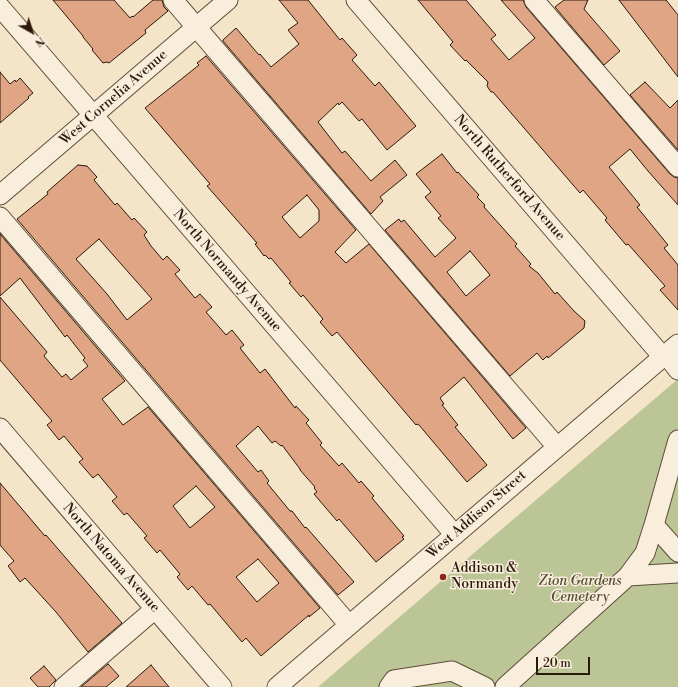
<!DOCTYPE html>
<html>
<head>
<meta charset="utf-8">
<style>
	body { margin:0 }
	#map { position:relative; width:678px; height:687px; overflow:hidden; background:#f5e5c8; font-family:"Libre Bodoni",serif }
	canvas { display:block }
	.north { position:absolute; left:12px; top:12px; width:40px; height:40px; -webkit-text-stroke:3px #f8eedb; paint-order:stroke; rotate:141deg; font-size:11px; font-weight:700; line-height:16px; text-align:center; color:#2b190a }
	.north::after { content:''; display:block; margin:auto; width:14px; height:18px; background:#2b190a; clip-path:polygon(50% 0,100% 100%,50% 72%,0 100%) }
	.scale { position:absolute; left:536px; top:657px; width:54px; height:18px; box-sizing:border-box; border:2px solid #2b190a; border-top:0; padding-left:5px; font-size:12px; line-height:14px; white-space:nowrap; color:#2b190a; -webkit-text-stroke:3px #f8eedb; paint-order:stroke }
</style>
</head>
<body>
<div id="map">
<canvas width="678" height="687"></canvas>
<div class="north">N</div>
<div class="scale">20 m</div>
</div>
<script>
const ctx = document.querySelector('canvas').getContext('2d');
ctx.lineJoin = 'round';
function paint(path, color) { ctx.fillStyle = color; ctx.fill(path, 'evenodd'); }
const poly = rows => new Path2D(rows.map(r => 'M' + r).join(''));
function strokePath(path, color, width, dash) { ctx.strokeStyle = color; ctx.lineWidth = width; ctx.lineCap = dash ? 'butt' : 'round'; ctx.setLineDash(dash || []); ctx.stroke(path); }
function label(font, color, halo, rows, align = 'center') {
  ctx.font = font + ' "Libre Bodoni",serif'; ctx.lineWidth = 3; ctx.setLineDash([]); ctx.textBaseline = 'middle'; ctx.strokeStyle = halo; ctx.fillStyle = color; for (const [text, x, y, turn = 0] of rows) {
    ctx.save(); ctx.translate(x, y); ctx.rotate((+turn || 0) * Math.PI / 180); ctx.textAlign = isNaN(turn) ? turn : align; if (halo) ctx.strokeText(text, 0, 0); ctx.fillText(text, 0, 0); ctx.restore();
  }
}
paint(poly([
	[678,379,678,687,318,687,489,540]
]), '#bbc596');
const building = poly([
	[53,0,114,0,130,18,132,16,133,17,153,0,162,0,164,7,168,11,145,30,146,33,109,63,107,62,103,63,92,50,93,49,83,37,83,36,53,0],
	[279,0,308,0,340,40,342,38,357,55,352,60,375,86,379,82,416,126,387,150,362,119,359,121,342,102,339,105,338,103,318,122,342,153,345,151,371,181,395,160,407,175,380,197,383,201,371,214,223,41,223,40,236,28,259,55,260,54,271,67,299,44,288,30,298,23,279,0],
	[418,0,466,0,496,35,491,39,509,60,535,38,501,0,523,0,526,7,670,174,674,177,678,178,678,205,648,171,630,149,609,167,640,205,637,207,668,245,664,248,678,265,678,310,660,290,665,286,628,244,626,245,605,220,607,218,583,190,580,193,493,92,491,92,487,86,488,82,466,60,465,61,450,45,453,42,418,0],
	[564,0,588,0,584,9,620,51,604,65,555,7,564,0],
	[619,0,666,0,678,15,678,77,619,0],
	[206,56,356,230,335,252,346,263,369,244,526,428,513,439,464,377,440,398,444,404,442,405,458,425,455,427,487,465,467,482,419,425,417,424,416,425,337,332,332,336,320,322,323,319,303,295,301,297,289,283,291,282,271,258,269,259,265,255,264,256,255,244,257,243,207,186,210,184,145,108,199,65,197,63,206,56],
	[307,195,319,210,319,221,300,238,282,217,307,195],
	[0,72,10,84,15,80,16,82,20,78,33,93,28,97,29,98,0,123,0,72],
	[645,82,670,108,678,100,678,150,630,95,645,82],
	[442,154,457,173,458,172,479,195,477,197,485,205,484,207,517,244,515,246,531,264,529,266,538,273,555,294,557,292,574,311,585,321,584,328,548,358,547,356,543,360,537,353,510,376,385,230,399,219,401,222,404,220,435,257,456,238,438,218,441,216,425,197,431,192,416,174,442,154],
	[470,251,490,275,466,296,447,272,470,251],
	[78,165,87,166,97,177,94,180,115,205,117,203,132,220,134,218,147,232,144,235,151,246,163,260,167,256,180,270,175,274,195,298,200,294,212,307,206,312,226,335,232,330,244,345,240,348,260,373,265,369,295,408,296,406,309,420,306,423,322,443,320,445,339,466,342,463,359,483,361,481,374,496,372,498,404,536,402,537,404,539,376,562,339,519,337,521,314,494,317,492,314,488,315,487,300,470,300,469,282,445,281,446,275,441,272,443,258,426,236,446,258,472,261,470,269,481,267,483,290,511,292,511,305,528,306,527,354,582,338,595,17,219,48,194,47,192,78,165],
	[99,239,152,299,127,320,107,294,76,259,99,239],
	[0,234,125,381,102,399,123,425,148,407,320,608,309,617,309,615,261,656,246,638,242,642,210,604,208,605,192,586,188,590,177,577,180,574,160,550,157,553,144,538,147,536,127,513,124,515,112,501,117,497,98,474,93,478,79,462,83,459,64,436,59,440,47,425,52,421,0,360,0,297,47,352,44,356,62,377,66,374,71,380,88,366,83,360,85,358,67,335,65,337,20,278,0,296,0,234],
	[196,486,215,507,190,528,173,506,196,486],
	[258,559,279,583,257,602,236,577,258,559],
	[0,483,45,536,46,535,122,623,88,652,56,612,25,578,20,582,8,566,14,561,0,545,0,483],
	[108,664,119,676,106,687,81,687,108,664],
	[151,665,169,687,126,687,151,665],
	[44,666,56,680,49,687,38,687,30,678,44,666]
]);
paint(building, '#dfa584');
strokePath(building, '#2b190a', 1);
const minor = poly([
	[173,0,557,447],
	[356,0,663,357],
	[534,0,678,167],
	[0,7,455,535],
	[0,195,228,0],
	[0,217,349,625],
	[666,354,678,370],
	[0,428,222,687],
	[678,440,654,525,678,552],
	[628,576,645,553,654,525],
	[64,687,155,609],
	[277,687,678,344],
	[389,687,394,680,452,671,485,687],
	[505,687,628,576,678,573]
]);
strokePath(minor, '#5e4c3a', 21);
strokePath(minor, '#f8eedb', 19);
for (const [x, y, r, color] of [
	[443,577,4,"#8f2418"]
]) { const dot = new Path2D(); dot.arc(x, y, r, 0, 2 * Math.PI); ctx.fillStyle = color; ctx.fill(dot); strokePath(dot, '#f8eedb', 1.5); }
label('14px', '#2b190a', '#f8eedb', [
	["West Cornelia Avenue",114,98,-41],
	["North Rutherford Avenue",509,178,49],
	["North Normandy Avenue",227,271,49],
	["West Addison Street",477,515,-41],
	["North Natoma Avenue",111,558,49]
]);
label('14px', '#2b190a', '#f8eedb', [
	["Addison &",451,569],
	["Normandy",451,585]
], 'left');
label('italic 14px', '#564d34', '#f8eedb', [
	["Zion Gardens",580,582],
	["Cemetery",580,598]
]);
</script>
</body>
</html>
